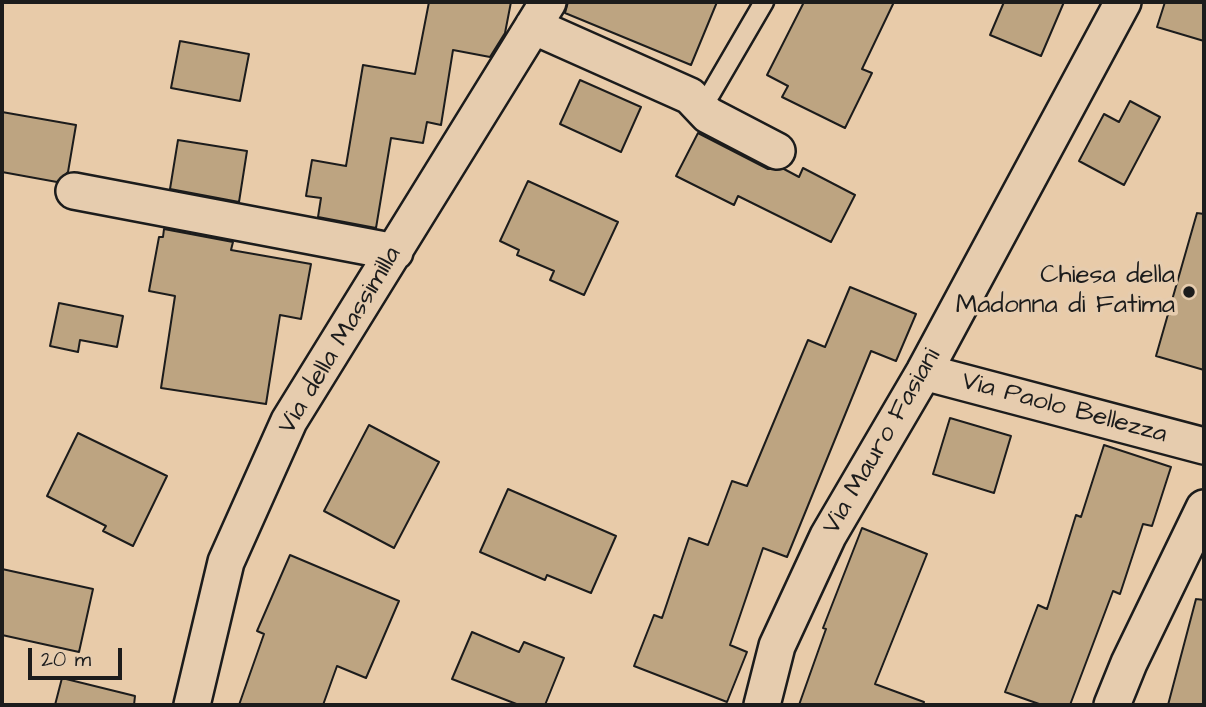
<!DOCTYPE html>
<html>
<head>
<meta charset="utf-8">
<style>
	body { margin:0 }
	#map { position:relative; width:1206px; height:707px; overflow:hidden; background:#e8cba9; font-family:"Architects Daughter",sans-serif }
	canvas { display:block }
	.frame { position:absolute; inset:0; border:4px solid #1c1c1c; pointer-events:none }
	.scale { position:absolute; left:28px; top:648px; width:94px; height:32px; box-sizing:border-box; border:4px solid #1c1c1c; border-top:0; padding-left:9px; font-size:21px; line-height:24px; white-space:nowrap; color:#1c1c1c; -webkit-text-stroke:5px #e6ccae; paint-order:stroke }
</style>
</head>
<body>
<div id="map">
<canvas width="1206" height="707"></canvas>
<div class="frame"></div>
<div class="scale">20 m</div>
</div>
<script>
const ctx = document.querySelector('canvas').getContext('2d');
ctx.lineJoin = 'round';
function paint(path, color) { ctx.fillStyle = color; ctx.fill(path, 'evenodd'); }
const poly = rows => new Path2D(rows.map(r => 'M' + r).join(''));
function strokePath(path, color, width, dash) { ctx.strokeStyle = color; ctx.lineWidth = width; ctx.lineCap = dash ? 'butt' : 'round'; ctx.setLineDash(dash || []); ctx.stroke(path); }
function label(font, color, halo, rows, align = 'center') {
  ctx.font = font + ' "Architects Daughter",sans-serif'; ctx.lineWidth = 7; ctx.setLineDash([]); ctx.textBaseline = 'middle'; ctx.strokeStyle = halo; ctx.fillStyle = color; for (const [text, x, y, turn = 0] of rows) {
    ctx.save(); ctx.translate(x, y); ctx.rotate((+turn || 0) * Math.PI / 180); ctx.textAlign = isNaN(turn) ? turn : align; if (halo) ctx.strokeText(text, 0, 0); ctx.fillText(text, 0, 0); ctx.restore();
  }
}
const building = poly([
	[429,2,511,2,505,33,490,57,453,50,441,125,427,122,423,143,391,138,376,228,318,217,321,198,306,196,312,160,346,166,363,65,415,74,429,2],
	[568,2,717,2,691,65,565,13,568,2],
	[804,2,894,2,862,69,872,73,845,128,782,97,788,86,767,75,804,2],
	[1004,2,1064,2,1041,56,990,35,1004,2],
	[1165,2,1204,2,1204,41,1157,27,1165,2],
	[180,41,249,54,240,101,171,88,180,41],
	[580,80,641,107,621,152,560,124,580,80],
	[1130,101,1160,117,1124,185,1079,161,1104,114,1119,122,1130,101],
	[2,112,76,125,68,172,57,182,2,172,2,112],
	[698,133,768,169,784,169,799,177,803,168,855,195,831,242,738,196,734,205,676,176,698,133],
	[178,140,247,151,239,202,170,189,178,140],
	[528,181,618,222,584,295,550,280,554,271,517,255,519,250,500,241,528,181],
	[1197,213,1204,214,1204,370,1156,356,1197,213],
	[164,229,233,242,231,250,311,264,301,319,280,315,266,404,161,388,175,296,149,291,159,237,163,237,164,229],
	[850,287,916,314,896,361,871,351,787,557,763,548,730,645,747,652,727,702,634,666,654,615,662,618,689,538,708,545,732,481,747,486,808,340,825,347,850,287],
	[59,303,123,316,117,347,80,340,78,352,50,346,59,303],
	[950,418,1011,436,994,493,933,474,950,418],
	[369,425,439,462,394,548,324,511,369,425],
	[78,433,167,476,133,546,103,531,106,526,47,496,78,433],
	[1104,445,1171,467,1152,526,1143,524,1120,594,1113,591,1070,705,1042,705,1005,692,1038,605,1047,609,1076,515,1081,517,1104,445],
	[508,489,616,536,591,593,547,575,545,580,480,552,508,489],
	[862,528,927,554,875,684,924,702,923,705,799,705,826,629,823,628,862,528],
	[290,555,399,601,366,678,337,666,323,705,239,705,264,634,257,631,290,555],
	[2,569,93,589,79,652,2,635,2,569],
	[1196,599,1204,600,1204,705,1168,705,1196,599],
	[472,632,519,652,524,642,564,658,545,705,519,705,452,679,472,632],
	[62,678,135,696,134,705,55,705,62,678]
]);
paint(building, '#bda481');
strokePath(building, '#1c1c1c', 2);
const lane = poly([
	[700,107,711,93,764,2]
]);
const street = poly([
	[533,26,690,96,708,115,777,151],
	[74,191,395,252],
	[924,372,1204,446],
	[192,705,226,562,289,421,548,2],
	[762,705,777,646,828,536,924,372,1123,2],
	[1112,705,1129,663,1204,508]
]);
strokePath(lane, '#1c1c1c', 23);
strokePath(street, '#1c1c1c', 40);
strokePath(lane, '#e6ccae', 18);
strokePath(street, '#e6ccae', 35);
for (const [x, y, r, color] of [
	[1189,292,7,"#1c1c1c"]
]) { const dot = new Path2D(); dot.arc(x, y, r, 0, 2 * Math.PI); ctx.fillStyle = color; ctx.fill(dot); strokePath(dot, '#e6ccae', 2.5); }
label('26px', '#1c1c1c', '#e6ccae', [
	["Chiesa della",1175,277],
	["Madonna di Fatima",1175,307]
], 'right');
label('26px', '#1c1c1c', '#e6ccae', [
	["Via della Massimilla",341,341,-59],
	["Via Paolo Bellezza",1064,409,15],
	["Via Mauro Fasiani",883,442,-60]
]);
</script>
</body>
</html>
